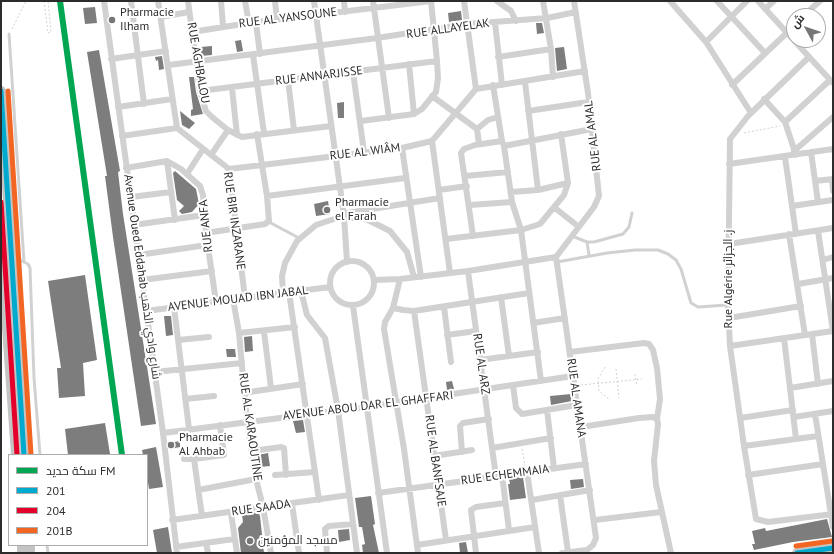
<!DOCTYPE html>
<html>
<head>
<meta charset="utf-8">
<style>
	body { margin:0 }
	#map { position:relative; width:834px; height:554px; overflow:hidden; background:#fff; font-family:"PT Sans",Cairo,sans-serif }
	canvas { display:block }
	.frame { position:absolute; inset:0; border:2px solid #2c2c2c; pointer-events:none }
	.legend { position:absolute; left:8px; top:454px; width:140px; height:92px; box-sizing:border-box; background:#fff; border:1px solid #ababab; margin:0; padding:5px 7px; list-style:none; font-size:12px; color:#2c2c2c }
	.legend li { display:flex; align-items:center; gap:8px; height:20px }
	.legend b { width:20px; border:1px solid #ababab }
	.north { position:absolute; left:786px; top:8px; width:40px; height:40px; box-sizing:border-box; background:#fff; border:1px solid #ababab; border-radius:50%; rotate:310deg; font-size:11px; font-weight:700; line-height:16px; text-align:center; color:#2c2c2c }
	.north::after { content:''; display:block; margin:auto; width:14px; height:18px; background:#767676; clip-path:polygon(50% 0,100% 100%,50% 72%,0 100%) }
</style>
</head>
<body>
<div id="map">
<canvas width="834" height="554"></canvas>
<div class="frame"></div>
<ul class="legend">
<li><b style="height:5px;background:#00a651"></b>سكة حديد FM</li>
<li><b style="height:5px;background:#00a9ce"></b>201</li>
<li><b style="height:5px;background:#e4002b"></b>204</li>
<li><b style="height:5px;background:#f26522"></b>201B</li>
</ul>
<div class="north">ش</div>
</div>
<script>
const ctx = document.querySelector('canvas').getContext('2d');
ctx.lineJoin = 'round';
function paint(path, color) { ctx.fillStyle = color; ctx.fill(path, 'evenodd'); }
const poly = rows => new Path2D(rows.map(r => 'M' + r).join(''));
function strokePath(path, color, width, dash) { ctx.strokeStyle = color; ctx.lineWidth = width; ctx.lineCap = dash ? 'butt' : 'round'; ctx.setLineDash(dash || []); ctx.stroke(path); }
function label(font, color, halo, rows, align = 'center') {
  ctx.font = font + ' "PT Sans",Cairo,sans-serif'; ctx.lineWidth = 4; ctx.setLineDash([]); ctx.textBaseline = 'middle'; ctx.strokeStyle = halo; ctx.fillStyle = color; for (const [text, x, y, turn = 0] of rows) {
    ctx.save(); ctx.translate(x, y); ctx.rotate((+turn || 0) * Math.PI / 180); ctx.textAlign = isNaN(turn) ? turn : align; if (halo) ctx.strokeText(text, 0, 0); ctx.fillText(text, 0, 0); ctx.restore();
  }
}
paint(poly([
	[95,7,97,23,85,24,83,8],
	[461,11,462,20,449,22,448,13],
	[536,23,542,23,544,33,537,34],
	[241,40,243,51,237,52,235,41],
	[212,46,212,55,201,56,201,47],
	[564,47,567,69,557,71,555,48],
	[99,50,120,171,118,172,123,214,156,424,141,426,113,237,105,176,107,176,87,52],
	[162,56,164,69,159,70,158,60,156,61,155,57],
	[189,77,194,77,196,92,203,114,191,116,191,110,193,109],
	[344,102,344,118,338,118,337,103],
	[180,111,195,123,189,129,182,125],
	[175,171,196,189,199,204,192,212,182,214,179,211,184,206,177,200,173,173],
	[328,201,330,214,316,216,314,204],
	[85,275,97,360,83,363,85,396,59,398,57,368,61,368,48,281],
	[164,316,171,316,173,335,166,336],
	[252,336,253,351,245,352,244,337],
	[226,349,235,349,236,357,227,357],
	[452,381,454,389,447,390,446,382],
	[571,394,572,401,551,405,550,396],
	[303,420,305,432,296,433,293,421],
	[105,423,110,454,68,455,65,429],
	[180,441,180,447,170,449,169,443],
	[156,447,163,487,149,489,147,476,147,455,143,455,142,450],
	[268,453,270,466,260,467,258,455],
	[523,477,526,498,510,500,508,484,510,484,509,479],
	[583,479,584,487,571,489,570,480],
	[371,496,375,524,373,525,379,553,363,553,362,545,365,544,362,527,359,527,355,498],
	[258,512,260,516,264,553,241,553,238,528,243,522,242,515],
	[827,519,832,537,793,542,754,550,752,544,755,544,752,531,765,528,766,531],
	[168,527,172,553,157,553,153,530],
	[349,529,350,540,339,542,338,530],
	[466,542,468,553,460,553,459,543]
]), '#7d7d7d');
strokePath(poly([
	[44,1,48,33,51,32,48,1],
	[12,29,26,1],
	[744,133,780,126],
	[605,367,598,379,599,391,610,400],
	[616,369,619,398],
	[635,374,637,386],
	[581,385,642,379],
	[522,449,525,466]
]), '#d1d1d1', 1, [2, 2]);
strokePath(poly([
	[9,34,24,262],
	[269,222,299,238],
	[572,236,587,242,594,242,623,234,629,227,632,213],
	[587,242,589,255],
	[13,257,28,264,30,268,34,378,40,455],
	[557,262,607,253,635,250,658,250,668,254,676,260,681,269,691,303,698,307,727,305],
	[47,545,48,553]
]), '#d1d1d1', 3);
strokePath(poly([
	[104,1,163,433,177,553],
	[131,1,144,104],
	[158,1,177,128],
	[188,1,200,91,206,111,212,117,228,130,242,137,331,126],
	[221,1,223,26],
	[245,1,249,23],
	[275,1,277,20],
	[314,1,344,216,347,262],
	[344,1,345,12],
	[373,1,389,118],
	[464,1,476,89],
	[497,1,511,11,516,21],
	[543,1,551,49,553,77],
	[670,1,706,42,751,113],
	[717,1,765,53],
	[758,1,833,83],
	[765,9,774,1],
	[803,16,820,1],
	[161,17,189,12],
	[495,22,502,85],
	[256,23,260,54],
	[192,32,249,23,431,1],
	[706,42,747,1],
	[253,55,264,133],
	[498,57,551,49],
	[809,57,748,116,730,139,728,305,730,346,744,446,756,519,768,522,833,514],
	[111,59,166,51],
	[409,64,414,114],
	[169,65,377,38,467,24,547,18,576,12],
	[353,72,364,152],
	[288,80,294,130],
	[525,82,538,190],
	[493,85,502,141],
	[732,85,794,26],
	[232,88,237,135],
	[476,89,585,71],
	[200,91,437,61],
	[432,96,477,129,479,144],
	[764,99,785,122,796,155],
	[118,107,172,99],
	[528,111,588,102],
	[361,121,414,114,422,109,436,92,438,78,437,61,431,1],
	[785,122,830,80],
	[477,129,488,120,498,117],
	[122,136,177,128,229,169,245,298],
	[432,141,450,273],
	[504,146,512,202,521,230,541,381],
	[402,148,421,277],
	[794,151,833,117],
	[811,152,818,202],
	[211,155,228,130],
	[785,157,796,234],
	[167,161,175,220],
	[729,164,833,149],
	[126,168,167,161,181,169,200,186,203,195,206,233,216,302],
	[229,169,402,148,432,141,476,89],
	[187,174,203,149],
	[465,176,508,172],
	[832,180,833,191],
	[815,181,833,179],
	[439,190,467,186],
	[511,192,538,190,568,183],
	[267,196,405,178],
	[131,197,171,192],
	[470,205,512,202],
	[792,206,833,200],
	[555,208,579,227],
	[347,213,440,198],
	[134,225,204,215],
	[818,231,833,331],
	[206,233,265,224,269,221,267,196,257,134],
	[789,234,805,335],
	[473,236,461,153,464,149,475,145,502,141,504,146,592,129],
	[446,239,521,230,540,224,564,195,568,183,561,134],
	[729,244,833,228],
	[138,255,207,245],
	[556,257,596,538,593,545,587,550,562,553],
	[556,257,594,207,599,196,588,93,574,1],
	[823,260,833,257],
	'330 283a22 22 0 1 1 44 0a22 22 0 1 1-44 0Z',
	[468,271,492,448,551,438],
	[400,279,393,308,385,322,384,329,404,449,418,553],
	[142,280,212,271],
	[374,280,400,279,468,271,556,257],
	[798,284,833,278],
	[301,291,307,315,325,338,338,410,357,553],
	[289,292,319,500],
	[283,293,282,276,285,263,297,241,316,225,340,217,366,219,390,231,407,252,414,277],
	[501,297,509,356],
	[233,299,239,333,247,421,256,479,263,507,271,553],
	[353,306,387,553],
	[174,307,189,429],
	[444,307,451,362],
	[393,308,403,310,414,311,529,293],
	[146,311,330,287],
	[414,311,446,540],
	[729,318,801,306],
	[533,323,565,318],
	[264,331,271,388],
	[239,333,295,327],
	[812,334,818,384],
	[447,335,476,331],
	[784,338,796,439],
	[178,340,209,337],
	[730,346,833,331],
	[570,352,644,343,649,344,653,350,657,368,660,399,657,419],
	[480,360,538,352],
	[155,372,242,363],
	[513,385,516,408,522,414,577,405],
	[790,388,833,381],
	[243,393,303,384],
	[185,399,214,396],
	[547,410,554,468],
	[815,414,833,527],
	[794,417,833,411],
	[740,418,793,410],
	[581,427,639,418,653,417,657,419,658,424,654,461,656,485,671,553],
	[163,433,366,407,573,376],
	[744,446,818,436],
	[492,448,496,476],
	[252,451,281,447,284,448,286,475],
	[462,452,460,426,463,423,489,419],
	[434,456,472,450],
	[184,459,194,459,224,455,220,425],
	[194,459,202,516],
	[527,472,539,553],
	[275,475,315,472],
	[502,475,509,530],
	[748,475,823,464],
	[198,490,256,479],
	[378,493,586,464],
	[560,495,568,552],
	[532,500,590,490],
	[292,504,299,553],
	[231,513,237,553],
	[172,520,349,495],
	[595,520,661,512],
	[206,543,208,553],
	[417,545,535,527],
	[176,547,234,539],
	[327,553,325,529,329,526,353,524],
	[476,553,471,510,476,507,505,503]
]), '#d1d1d1', 6);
strokePath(poly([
	[1,91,24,455],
	[1,243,16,455],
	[22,545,22,553],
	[30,545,30,553],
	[797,553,833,548]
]), '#c4c4c4', 10);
strokePath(poly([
	[1,91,24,455],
	[797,553,833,548]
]), '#00a9ce', 5);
strokePath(poly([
	[1,202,17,455]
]), '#e4002b', 5);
strokePath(poly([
	[8,91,31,455],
	[796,546,832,541]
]), '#f26522', 5);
strokePath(poly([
	[60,1,122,455]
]), '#00a651', 6);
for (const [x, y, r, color] of [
	[112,20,4,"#767676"],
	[327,210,4,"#767676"],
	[171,445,4,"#767676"],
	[250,541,4,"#767676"]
]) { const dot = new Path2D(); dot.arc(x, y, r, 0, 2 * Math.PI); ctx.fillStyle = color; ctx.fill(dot); strokePath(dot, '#fff', 1.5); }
label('12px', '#2c2c2c', '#fff', [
	["Pharmacie",120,13],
	["Ilham",120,27],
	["Pharmacie",335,203],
	["el Farah",335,217],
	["Pharmacie",179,438],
	["Al Ahbab",179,452],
	["مسجد المؤمنين",258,541]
], 'left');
label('12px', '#2c2c2c', '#fff', [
	["RUE AL YANSOUNE",288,18,-7],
	["RUE ALLAYELAK",448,29,-8],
	["RUE AGHBALOU",198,63,80],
	["RUE ANNARJISSE",319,76,-7],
	["RUE AL AMAL",593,136,-97],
	["RUE AL WIÂM",365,152,-7],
	["RUE BIR INZARANE",234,221,82],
	["RUE ANFA",206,226,-96],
	["Avenue Oued Eddahab شارع وادي الذهب",142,277,82],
	["Rue Algérie ز. الجزائر",729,279,-90],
	["AVENUE MOUAD IBN JABAL",238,299,-7],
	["RUE AL ARZ",481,364,82],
	["RUE AL AMANA",576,398,82],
	["AVENUE ABOU DAR EL GHAFFARI",368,406,-7],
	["RUE AL KARAOUTINE",250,427,82],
	["RUE AL BANFSAJE",435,461,82],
	["RUE ECHEMMAIA",505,475,-8],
	["RUE SAADA",261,508,-8]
]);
</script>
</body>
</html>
